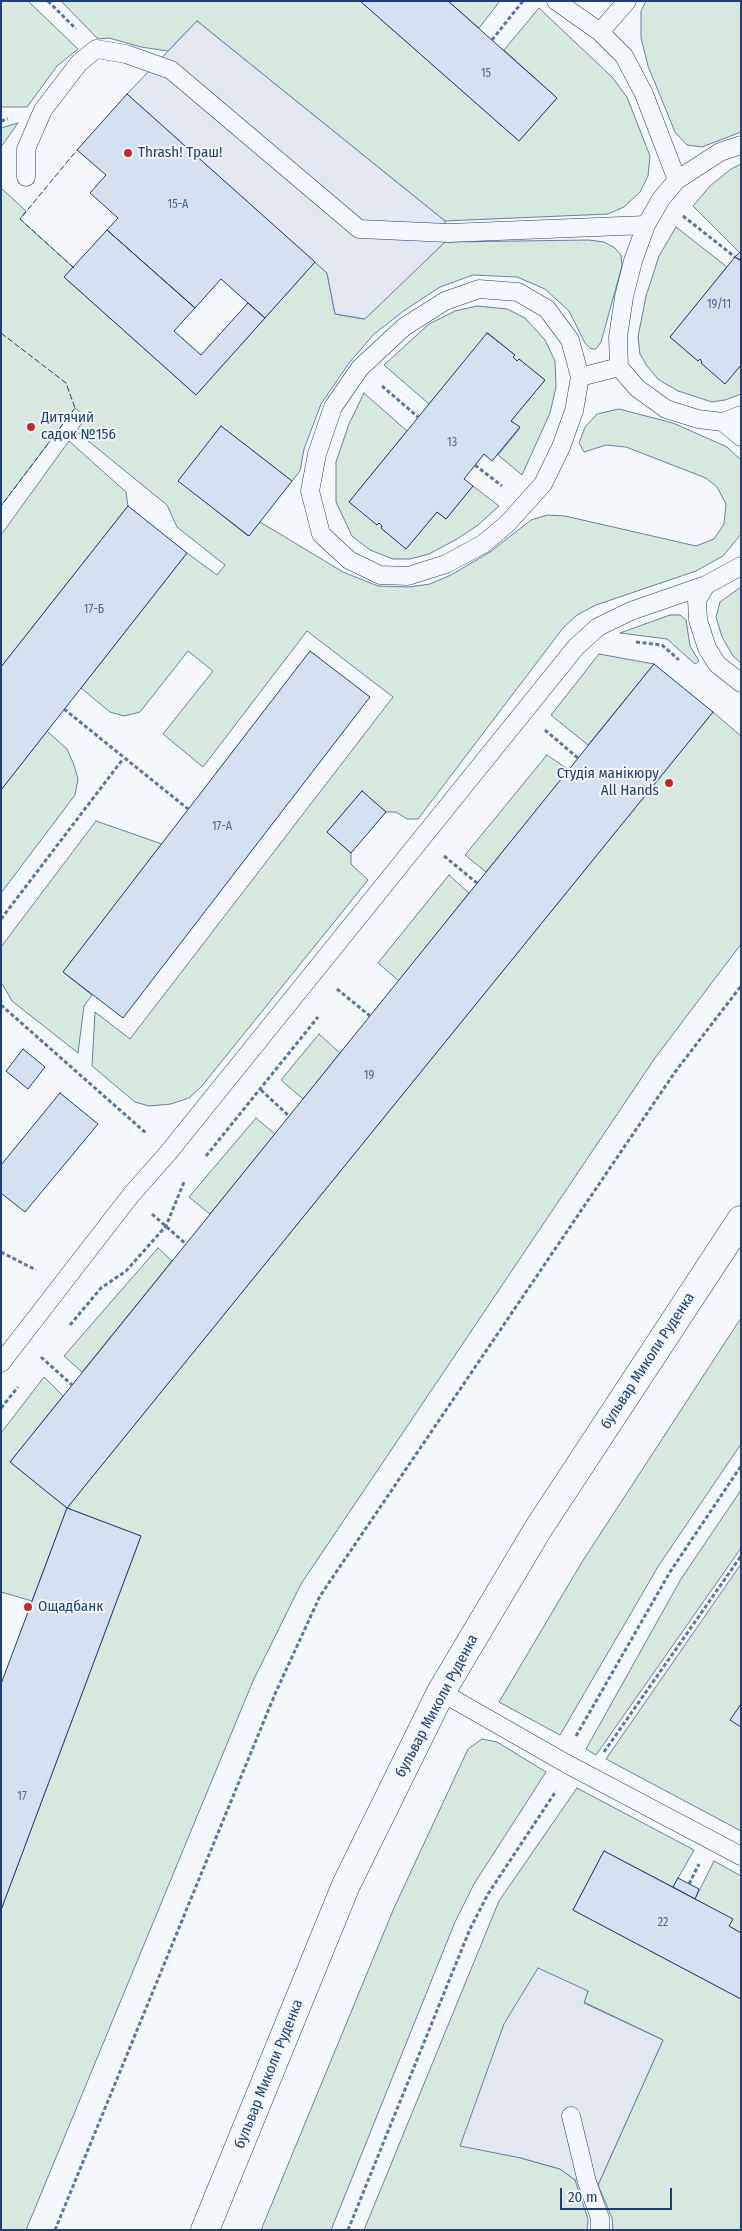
<!DOCTYPE html>
<html>
<head>
<meta charset="utf-8">
<style>
	body { margin:0 }
	#map { position:relative; width:742px; height:2231px; overflow:hidden; background:#f4f7fb; font-family:"Fira Sans Condensed",sans-serif }
	canvas { display:block }
	.frame { position:absolute; inset:0; border:2px solid #1d3f73; pointer-events:none }
	.scale { position:absolute; left:560px; top:2188px; width:112px; height:22px; box-sizing:border-box; border:2px solid #1d3f73; border-top:0; padding-left:6px; font-size:15px; line-height:18px; white-space:nowrap; color:#1d3f73; -webkit-text-stroke:4px #f4f7fb; paint-order:stroke }
</style>
</head>
<body>
<div id="map">
<canvas width="742" height="2231"></canvas>
<div class="frame"></div>
<div class="scale">20 m</div>
</div>
<script>
const ctx = document.querySelector('canvas').getContext('2d');
ctx.lineJoin = 'round';
function paint(path, color) { ctx.fillStyle = color; ctx.fill(path, 'evenodd'); }
const poly = rows => new Path2D(rows.map(r => 'M' + r).join(''));
function strokePath(path, color, width, dash) { ctx.strokeStyle = color; ctx.lineWidth = width; ctx.lineCap = dash ? 'butt' : 'round'; ctx.setLineDash(dash || []); ctx.stroke(path); }
function label(font, color, halo, rows, align = 'center') {
  ctx.font = font + ' "Fira Sans Condensed",sans-serif'; ctx.lineWidth = 4; ctx.setLineDash([]); ctx.textBaseline = 'middle'; ctx.strokeStyle = halo; ctx.fillStyle = color; for (const [text, x, y, turn = 0] of rows) {
    ctx.save(); ctx.translate(x, y); ctx.rotate((+turn || 0) * Math.PI / 180); ctx.textAlign = isNaN(turn) ? turn : align; if (halo) ctx.strokeText(text, 0, 0); ctx.fillText(text, 0, 0); ctx.restore();
  }
}
const green = poly([
	[1,1,28,1,78,49,57,66,27,107,1,107,1,1],
	[61,1,360,1,519,141,557,98,504,50,539,8,612,77,627,97,650,156,648,176,640,192,624,207,608,214,445,221,197,21,168,51,141,47,109,38,98,39,61,1],
	[448,1,500,1,479,28,448,1],
	[646,1,741,1,741,132,702,147,687,145,675,132,648,66,641,38,641,11,646,1],
	[18,123,1,147,1,128,18,123],
	[741,164,741,254,693,206,710,186,731,169,741,164],
	[1,188,26,211,20,219,74,268,65,278,196,395,315,262,327,273,335,314,364,319,445,242,589,240,604,242,615,248,621,255,622,266,601,342,596,349,591,349,585,343,569,311,545,289,517,277,473,275,440,287,405,310,374,334,349,363,321,404,304,449,300,471,292,481,221,426,179,481,248,536,260,522,343,572,378,586,409,587,430,584,451,575,490,552,531,520,547,515,565,516,696,546,714,539,724,524,726,504,717,487,706,478,626,447,606,445,584,452,579,443,585,427,597,414,619,409,673,423,727,447,741,460,741,534,723,556,696,571,596,605,577,615,563,628,418,819,407,819,396,812,386,812,362,791,327,832,351,853,351,864,368,880,201,1087,189,1098,171,1104,149,1106,135,1102,92,1066,95,1012,130,1039,393,697,307,631,203,767,163,734,213,671,188,651,140,712,124,716,110,712,81,688,187,553,217,575,225,565,177,527,167,505,76,431,86,418,75,408,1,506,1,188],
	[676,227,727,267,670,337,698,361,700,359,702,362,701,363,725,383,741,365,741,394,725,400,712,402,678,391,659,380,647,366,640,354,638,337,646,296,659,256,676,227],
	[477,306,507,309,525,318,545,340,555,361,556,387,550,413,522,475,498,455,520,428,511,421,545,380,519,359,517,361,513,357,515,355,488,333,429,404,384,365,429,324,455,311,477,306],
	[364,393,407,431,349,502,379,523,382,526,381,528,406,549,437,512,446,519,473,486,499,506,478,525,457,539,429,554,410,559,393,559,370,550,352,536,336,502,336,462,349,424,364,393],
	[69,441,126,492,128,506,1,667,1,535,69,441],
	[741,587,741,663,733,656,722,637,716,617,720,602,741,587],
	[670,615,680,615,686,620,690,646,699,661,695,664,667,639,620,633,670,615],
	[599,654,654,664,588,745,551,715,599,654],
	[713,712,741,736,741,944,655,1058,301,1584,253,1681,26,2230,1,2230,1,1910,141,1536,67,1508,32,1601,1,1592,1,1433,44,1377,63,1396,10,1462,67,1508,713,712],
	[47,731,67,749,74,765,78,779,75,795,1,893,1,790,47,731],
	[547,755,569,770,486,872,465,855,547,755],
	[96,821,162,844,63,972,92,995,84,1006,78,1053,12,1001,1,982,1,947,96,821],
	[449,875,469,893,399,981,378,963,449,875],
	[319,1034,340,1053,303,1099,281,1080,319,1034],
	[256,1118,275,1134,210,1214,189,1197,256,1118],
	[158,1248,172,1261,82,1372,64,1356,158,1248],
	[741,1318,741,1444,659,1565,560,1735,499,1702,582,1562,741,1318],
	[741,1490,741,1548,596,1755,586,1749,681,1579,741,1490],
	[741,1564,741,1704,731,1720,741,1727,741,1831,606,1759,741,1564],
	[482,1739,497,1742,546,1772,474,1884,455,1922,331,2230,261,2230,394,1908,468,1749,482,1739],
	[577,1788,694,1850,673,1887,604,1851,573,1910,741,1999,741,2230,613,2230,612,2218,598,2185,663,2040,584,2002,588,1991,521,2158,560,2169,575,2180,588,2219,587,2230,364,2230,499,1901,577,1788],
	[714,1861,741,1876,741,1933,729,1926,732,1919,695,1899,714,1861]
]);
paint(green, '#d7e8df');
strokePath(green, '#687fa3', 1);
const parking = poly([
	[197,21,445,221,445,242,365,319,335,314,327,273,127,94,197,21],
	[538,1968,588,1991,584,2003,663,2040,598,2185,575,2180,560,2169,521,2158,460,2146,504,2024,538,1968]
]);
paint(parking, '#e3e8f0');
strokePath(parking, '#687fa3', 1);
const building = poly([
	[360,1,448,1,557,98,519,141,360,1],
	[127,94,315,262,265,318,221,279,195,308,107,230,118,218,90,193,106,175,77,150,127,94],
	[107,230,195,308,174,331,201,355,248,303,265,318,196,395,64,277,107,230],
	[741,251,741,261,735,257,741,251],
	[735,257,741,260,741,365,725,384,701,363,702,362,700,359,698,361,670,337,735,257],
	[487,333,515,355,513,357,517,361,519,359,545,380,511,421,520,427,492,461,484,454,464,479,473,486,446,519,437,512,406,549,381,528,382,526,379,523,377,525,349,502,487,333],
	[221,426,292,481,249,536,178,481,221,426],
	[128,506,187,553,1,790,1,667,128,506],
	[310,651,370,697,123,1018,63,972,310,651],
	[654,664,713,712,67,1508,10,1462,654,664],
	[362,791,386,812,351,853,327,832,362,791],
	[23,1049,45,1067,28,1089,6,1071,23,1049],
	[60,1093,98,1124,25,1212,1,1193,1,1165,60,1093],
	[67,1508,141,1536,1,1910,1,1684,67,1508],
	[741,1704,741,1727,730,1720,741,1704],
	[604,1851,733,1919,729,1926,741,1933,741,1999,573,1910,604,1851],
	[678,1878,699,1889,695,1899,673,1887,678,1878]
]);
paint(building, '#d5e0f0');
strokePath(building, '#1d3f73', 1);
const lane = poly([
	[556,1,600,32,624,56,644,94,677,180],
	[600,32,627,1],
	[741,145,720,152,677,180,661,199,646,225,633,261,624,297,618,337,619,367,637,388,666,409,698,419,723,422,741,415],
	[26,177,26,149,43,110,79,63,96,49,126,54,171,70,359,229,449,233,646,225],
	[479,289,518,292,547,309,570,340,580,377,574,411,561,447,543,484,507,524,483,544,446,564,408,576,380,575,349,560,321,534,310,491,317,454,333,407,360,368,404,327,445,301,479,289],
	[580,377,619,367],
	[723,422,741,437],
	[706,585,697,600,698,620,707,648,717,664,741,683],
	[1,1363,131,1195,168,1153,576,647,598,627,631,611,706,585,741,566],
	[441,1692,567,1764,741,1856],
	[571,2116,587,2182,600,2218,600,2230]
]);
const secondary = poly([
	[205,2230,346,1885,441,1692,538,1529,741,1220]
]);
strokePath(lane, '#1d3f73', 19);
strokePath(secondary, '#1d3f73', 29);
strokePath(poly([
	[48,1,76,29],
	[492,40,523,1],
	[1,121,8,119],
	[683,216,735,257],
	[382,386,418,417],
	[475,465,502,486],
	[636,642,662,645,679,660],
	[64,709,188,809],
	[545,730,578,758],
	[444,856,477,883],
	[1,919,123,759],
	[337,989,370,1016],
	[1,1005,147,1134],
	[261,1090,289,1116],
	[206,1156,318,1017],
	[152,1214,186,1244],
	[1,1252,36,1270],
	[70,1325,101,1288,126,1271,166,1226,184,1182],
	[41,1357,72,1385],
	[1,1408,18,1387],
	[576,1736,670,1572,741,1466],
	[604,1752,741,1556],
	[689,1884,699,1864],
	[55,2230,275,1694,320,1596,675,1072,741,986],
	[348,2230,470,1929,488,1894,556,1791]
]), '#5e769c', 3, [4, 2.5]);
strokePath(lane, '#f4f7fb', 18);
strokePath(secondary, '#f4f7fb', 28);
strokePath(poly([
	[74,268,20,219,77,150],
	[1,333,66,383,75,408,1,506]
]), '#1d3f73', 1, [6, 2.5]);
for (const [x, y, r, color] of [
	[128,153,5,"#c62828"],
	[31,427,5,"#c62828"],
	[669,783,5,"#c62828"],
	[28,1607,5,"#c62828"]
]) { const dot = new Path2D(); dot.arc(x, y, r, 0, 2 * Math.PI); ctx.fillStyle = color; ctx.fill(dot); strokePath(dot, '#f4f7fb', 2); }
label('12px', '#4b6792', null, [
	["15",486,74],
	["15-А",178,205],
	["19/11",719,305],
	["13",452,443],
	["17-Б",94,610],
	["17-А",222,827],
	["19",369,1076],
	["17",22,1797],
	["22",663,1923]
]);
label('15px', '#1d3f73', '#f4f7fb', [
	["Thrash! Траш!",138,153],
	["Дитячий",41,418],
	["садок №156",41,435],
	["Студія манікюру",659,774,"right"],
	["All Hands",659,791,"right"],
	["Ощадбанк",38,1607]
], 'left');
label('15px', '#1d3f73', '#f4f7fb', [
	["бульвар Миколи Руденка",648,1361,-57],
	["бульвар Миколи Руденка",437,1706,-62],
	["бульвар Миколи Руденка",269,2074,-68]
]);
</script>
</body>
</html>
